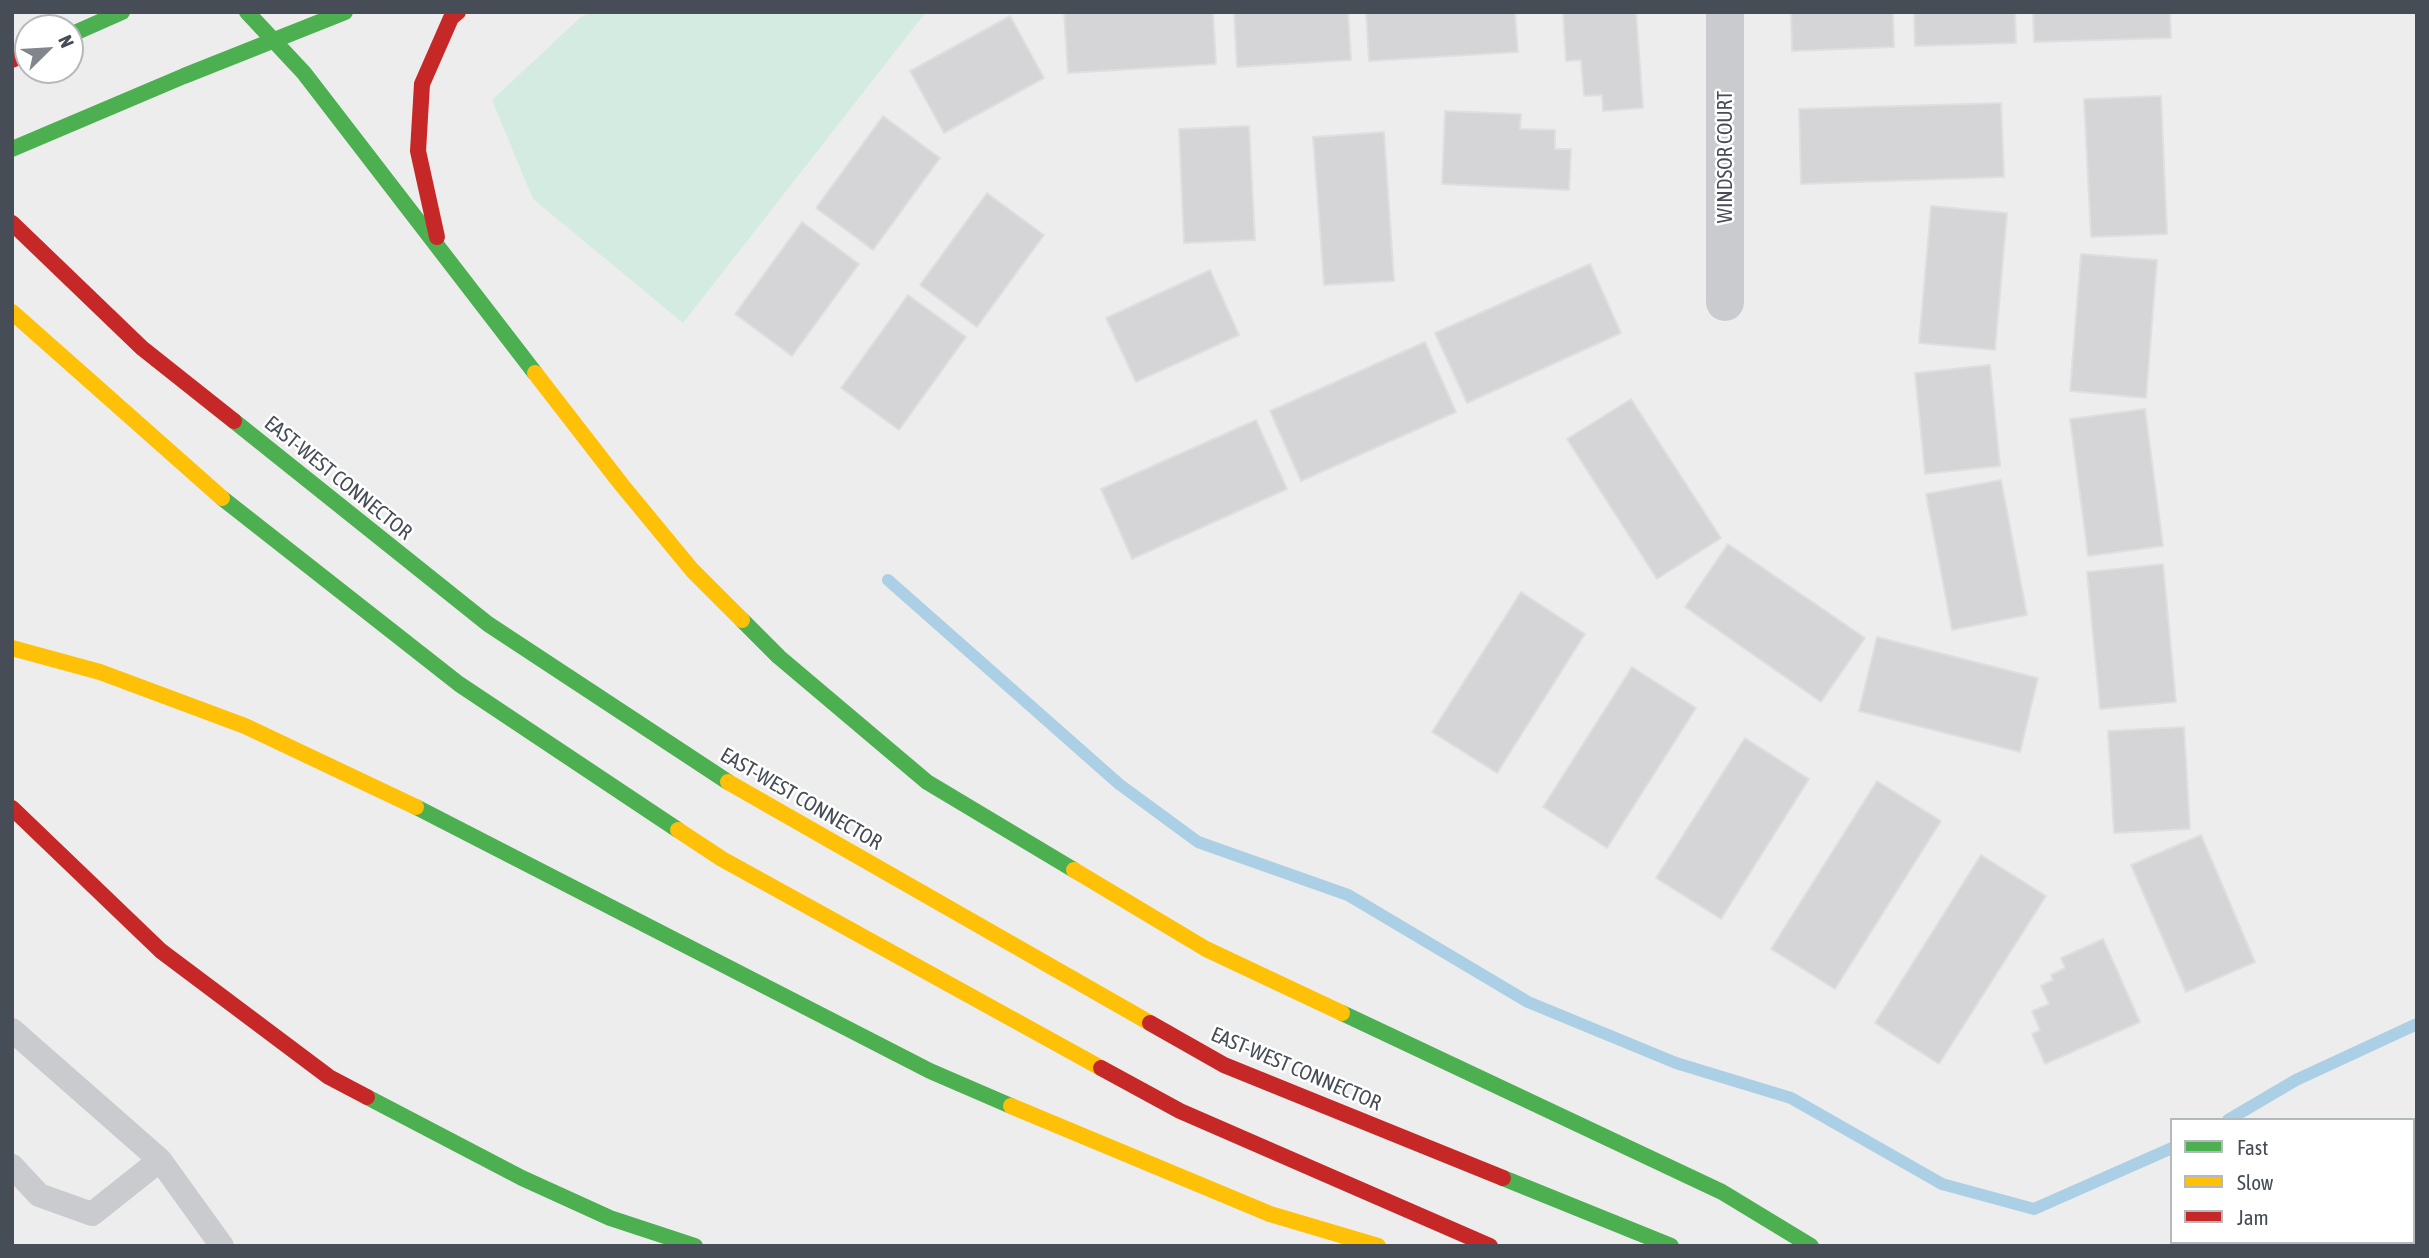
<!DOCTYPE html>
<html>
<head>
<meta charset="utf-8">
<style>
	body { margin:0 }
	#map { position:relative; width:2429px; height:1258px; overflow:hidden; background:#eeeded; font-family:"Asap Condensed",sans-serif }
	canvas { display:block }
	.frame { position:absolute; inset:0; border:14px solid #464d57; pointer-events:none }
	.legend { position:absolute; left:2170px; top:1118px; width:245px; height:126px; box-sizing:border-box; background:#fff; border:2px solid #b5b8bc; margin:0; padding:9px 12px; list-style:none; font-size:21px; color:#464d57 }
	.legend li { display:flex; align-items:center; gap:14px; height:35px }
	.legend b { width:35px; border:2px solid #b5b8bc }
	.north { position:absolute; left:14px; top:14px; width:70px; height:70px; box-sizing:border-box; background:#fff; border:2px solid #b5b8bc; border-radius:50%; rotate:66deg; font-size:19px; font-weight:700; line-height:28px; text-align:center; color:#464d57 }
	.north::after { content:''; display:block; margin:auto; width:24px; height:32px; background:#81858c; clip-path:polygon(50% 0,100% 100%,50% 72%,0 100%) }
</style>
</head>
<body>
<div id="map">
<canvas width="2429" height="1258"></canvas>
<div class="frame"></div>
<ul class="legend">
<li><b style="height:9px;background:#4caf50"></b>Fast</li>
<li><b style="height:9px;background:#ffc107"></b>Slow</li>
<li><b style="height:9px;background:#c62828"></b>Jam</li>
</ul>
<div class="north">N</div>
</div>
<script>
const ctx = document.querySelector('canvas').getContext('2d');
ctx.lineJoin = 'round';
function paint(path, color) { ctx.fillStyle = color; ctx.fill(path, 'evenodd'); }
const poly = rows => new Path2D(rows.map(r => 'M' + r).join(''));
function strokePath(path, color, width, dash) { ctx.strokeStyle = color; ctx.lineWidth = width; ctx.lineCap = dash ? 'butt' : 'round'; ctx.setLineDash(dash || []); ctx.stroke(path); }
function label(font, color, halo, rows, align = 'center') {
  ctx.font = font + ' "Asap Condensed",sans-serif'; ctx.lineWidth = 5; ctx.setLineDash([]); ctx.textBaseline = 'middle'; ctx.strokeStyle = halo; ctx.fillStyle = color; for (const [text, x, y, turn = 0] of rows) {
    ctx.save(); ctx.translate(x, y); ctx.rotate((+turn || 0) * Math.PI / 180); ctx.textAlign = isNaN(turn) ? turn : align; if (halo) ctx.strokeText(text, 0, 0); ctx.fillText(text, 0, 0); ctx.restore();
  }
}
paint(poly([
	[595,12,926,12,683,323,533,199,492,100,582,16]
]), '#d3ebe0');
strokePath(poly([
	[888,580,1119,784,1198,842,1348,895,1528,1002,1676,1063,1791,1098,1942,1184,2034,1209,2172,1148],
	[2228,1120,2296,1080,2417,1024],
	[2228,1242,2230,1246]
]), '#abd0e5', 12);
const building = poly([
	[1064,12,1213,12,1216,64,1068,73,1064,12],
	[1234,12,1348,12,1351,60,1237,67,1234,12],
	[1366,12,1515,12,1518,52,1369,61,1366,12],
	[1563,12,1636,12,1643,108,1603,111,1602,95,1584,96,1581,60,1566,61,1563,12],
	[1791,12,1893,12,1894,47,1792,51,1791,12],
	[1914,12,2015,12,2016,43,1915,46,1914,12],
	[2033,12,2170,12,2171,38,2034,42,2033,12],
	[1010,16,1044,78,944,133,910,71,1010,16],
	[2161,96,2167,234,2091,237,2084,99,2161,96],
	[2001,103,2004,177,1801,184,1799,109,2001,103],
	[1445,111,1521,114,1520,129,1555,130,1555,149,1571,149,1569,190,1442,184,1445,111],
	[883,116,940,158,873,250,816,208,883,116],
	[1249,126,1255,240,1184,243,1179,129,1249,126],
	[1384,132,1394,281,1324,285,1313,137,1384,132],
	[987,193,1044,235,977,327,920,285,987,193],
	[1931,206,2007,213,1995,350,1919,343,1931,206],
	[802,222,859,264,792,356,735,314,802,222],
	[2081,254,2157,260,2146,398,2070,391,2081,254],
	[1590,264,1621,333,1467,403,1435,333,1590,264],
	[1210,270,1239,335,1136,382,1106,318,1210,270],
	[908,295,966,337,899,430,841,388,908,295],
	[1425,342,1456,412,1301,481,1270,411,1425,342],
	[1990,365,2000,466,1925,474,1915,373,1990,365],
	[1631,399,1721,538,1657,579,1567,439,1631,399],
	[2145,409,2163,546,2088,556,2070,419,2145,409],
	[1256,420,1287,489,1132,559,1101,489,1256,420],
	[2001,480,2027,615,1952,630,1926,494,2001,480],
	[1728,544,1865,638,1821,702,1685,607,1728,544],
	[2163,564,2176,702,2100,709,2087,572,2163,564],
	[1521,592,1585,634,1497,773,1432,732,1521,592],
	[1877,637,2038,678,2020,752,1859,711,1877,637],
	[1632,667,1696,708,1607,848,1543,807,1632,667],
	[2184,727,2190,829,2114,833,2108,731,2184,727],
	[1745,738,1809,779,1721,919,1656,878,1745,738],
	[1877,781,1941,821,1835,989,1771,949,1877,781],
	[2201,835,2255,962,2186,992,2131,865,2201,835],
	[1981,855,2046,896,1939,1064,1875,1023,1981,855],
	[2103,939,2140,1022,2045,1064,2032,1034,2040,1030,2032,1011,2049,1004,2041,986,2053,980,2051,975,2065,968,2061,958,2103,939],
	[2417,1147,2417,1244,2410,1246,2408,1242,2413,1242,2413,1148,2417,1147]
]);
paint(building, '#d5d5d7');
strokePath(building, '#dfdfe0', 2);
strokePath(poly([
	[12,1030,160,1160,222,1246],
	[12,1166,39,1195,92,1214,160,1160]
]), '#c9cbce', 24);
strokePath(poly([
	[1725,302,1725,12]
]), '#c9cbce', 38);
strokePath(poly([
	[247,12,304,73,535,373],
	[70,35,122,12],
	[12,149,184,76,345,12],
	[234,421,488,624,728,782],
	[222,498,459,684,678,830],
	[742,620,779,657,927,782,1074,870],
	[416,807,930,1071,1011,1106],
	[1342,1013,1722,1192,1811,1246],
	[367,1097,522,1178,610,1218,695,1246],
	[1503,1178,1671,1246]
]), '#4caf50', 16);
strokePath(poly([
	[12,312,222,498],
	[535,373,621,484,692,570,742,620],
	[12,648,100,672,245,726,416,807],
	[728,782,1150,1023],
	[678,830,722,859,1101,1068],
	[1074,870,1206,949,1342,1013],
	[1011,1106,1270,1214,1378,1246]
]), '#ffc107', 16);
strokePath(poly([
	[12,60,28,53],
	[12,223,142,348,234,421],
	[437,237,418,151,422,84,451,18,458,12],
	[12,808,161,951,329,1077,367,1097],
	[1150,1023,1224,1065,1503,1178],
	[1101,1068,1180,1111,1490,1246]
]), '#c62828', 16);
label('21px', '#464d57', '#fff', [
	["WINDSOR COURT",1725,157,-90],
	["EAST-WEST CONNECTOR",338,478,39],
	["EAST-WEST CONNECTOR",801,799,30],
	["EAST-WEST CONNECTOR",1296,1069,23]
]);
</script>
</body>
</html>
